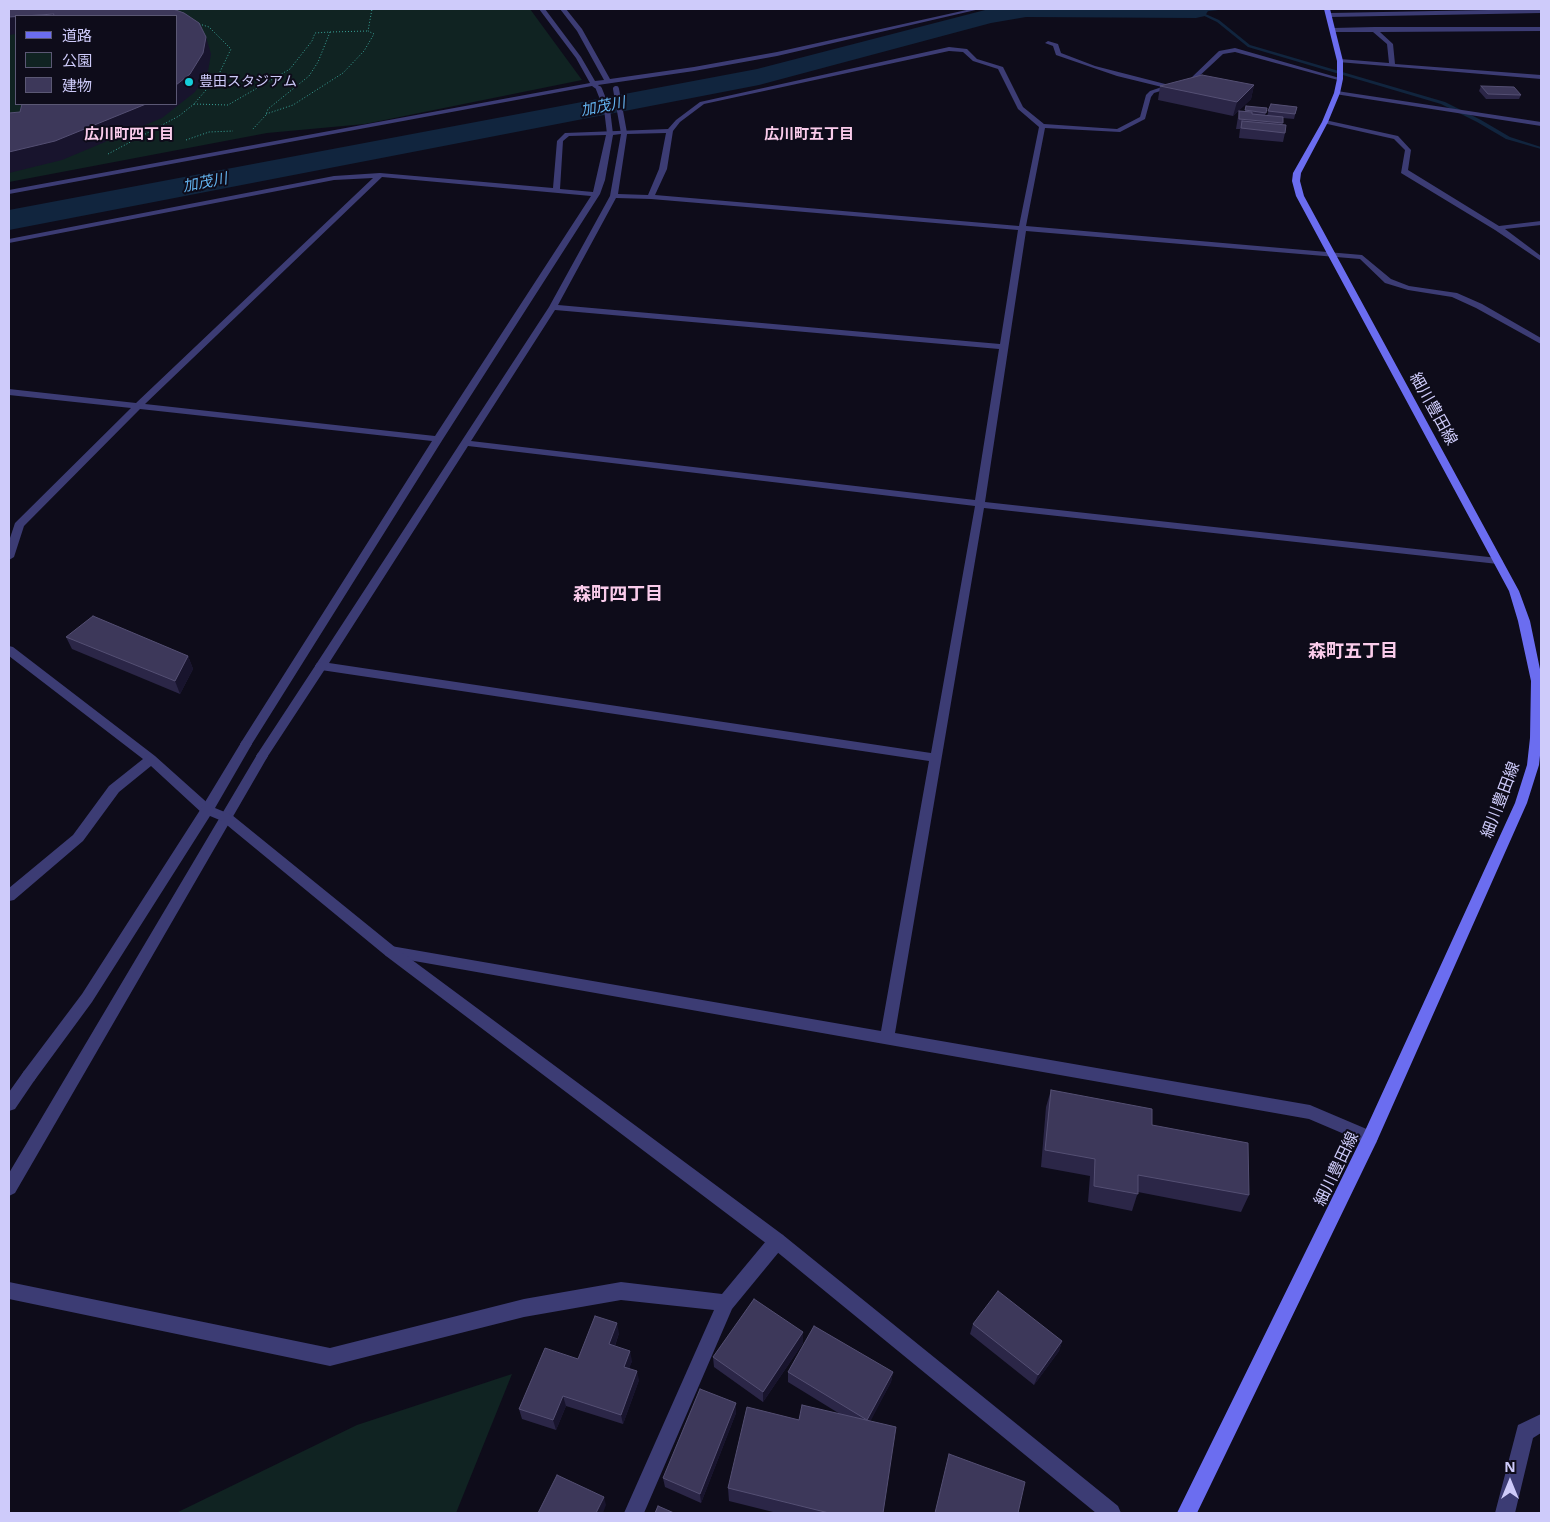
<!DOCTYPE html>
<html>
<head>
<meta charset="utf-8">
<style>
	body { margin:0 }
	#map { position:relative; width:1550px; height:1522px; overflow:hidden; background:#0e0c1a; font-family:"Noto Sans","Noto Sans JP",sans-serif }
	canvas { display:block }
	.frame { position:absolute; inset:0; border:10px solid #cecbfa; pointer-events:none }
	.legend { position:absolute; left:15px; top:15px; width:162px; height:90px; box-sizing:border-box; background:#0e0c1a; border:1px solid #5b5874; margin:0; padding:6px 9px; list-style:none; font-size:15px; color:#cecbfa }
	.legend li { display:flex; align-items:center; gap:10px; height:25px }
	.legend b { width:25px; border:1px solid #5b5874 }
	.north { position:absolute; left:1485px; top:1457px; width:50px; height:50px; -webkit-text-stroke:4px #0e0c1a; paint-order:stroke; rotate:0deg; font-size:14px; font-weight:700; line-height:20px; text-align:center; color:#cecbfa }
	.north::after { content:''; display:block; margin:auto; width:18px; height:22px; background:#cecbfa; clip-path:polygon(50% 0,100% 100%,50% 72%,0 100%) }
</style>
</head>
<body>
<div id="map">
<canvas width="1550" height="1522"></canvas>
<div class="frame"></div>
<ul class="legend">
<li><b style="height:6px;background:#6b6df0"></b>道路</li>
<li><b style="height:14px;background:#102322"></b>公園</li>
<li><b style="height:14px;background:#3d385a"></b>建物</li>
</ul>
<div class="north">N</div>
</div>
<script>
const ctx = document.querySelector('canvas').getContext('2d');
ctx.lineJoin = 'round';
function paint(path, color) { ctx.fillStyle = color; ctx.fill(path, 'evenodd'); }
const poly = rows => new Path2D(rows.map(r => 'M' + r).join(''));
function strokePath(path, color, width, dash) { ctx.strokeStyle = color; ctx.lineWidth = width; ctx.lineCap = dash ? 'butt' : 'round'; ctx.setLineDash(dash || []); ctx.stroke(path); }
function label(font, color, halo, rows, align = 'center') {
  ctx.font = font + ' "Noto Sans","Noto Sans JP",sans-serif'; ctx.lineWidth = 4; ctx.setLineDash([]); ctx.textBaseline = 'middle'; ctx.strokeStyle = halo; ctx.fillStyle = color; for (const [text, x, y, turn = 0] of rows) {
    ctx.save(); ctx.translate(x, y); ctx.rotate((+turn || 0) * Math.PI / 180); ctx.textAlign = isNaN(turn) ? turn : align; if (halo) ctx.strokeText(text, 0, 0); ctx.fillText(text, 0, 0); ctx.restore();
  }
}
paint(poly([
	[9,9,530,9,582,80,365,124,267,133,9,182],
	[16,16,176,16,176,104,16,104],
	[512,1374,456,1513,176,1513,357,1425]
]), '#102322');
paint(poly([
	[1213,9,1227,9,1201,12,1219,20,1250,45,1445,102,1481,120,1510,137,1541,147,1541,149,1506,139,1477,122,1441,104,1248,47,1217,22,1194,11,1213,9]
]), '#11253e');
paint(poly([
	[989,9,1206,9,1208,11,1205,16,1196,18,1026,17,991,23,759,85,9,230,9,210,757,69,989,9]
]), '#11253e');
strokePath(poly([
	[330,32,368,31],
	[194,104,228,105,290,69,312,41,315,33,330,32,318,62,309,76,268,109,266,115,252,130],
	[266,114,293,105,343,73,364,51,374,34,368,31,372,9],
	[186,140,209,132,233,131],
	[108,154,179,116,194,104,218,76,231,49,209,27,196,23]
]), '#38a197', 1, [1, 2]);
paint(poly([
	[1541,9,1541,13,1330,17,1327,15,1330,13,1541,9],
	[1374,27,1541,27,1541,31,1380,32,1393,44,1395,64,1541,75,1541,79,1338,62,1340,59,1389,63,1387,44,1373,32,1333,32,1330,30,1333,28,1374,27],
	[1048,41,1058,44,1061,53,1095,66,1169,85,1191,78,1219,51,1235,48,1343,79,1338,80,1235,52,1223,54,1195,80,1154,93,1151,97,1145,119,1120,132,1045,128,1026,226,1362,255,1391,279,1409,286,1457,293,1482,304,1541,338,1541,344,1476,308,1452,297,1408,290,1385,283,1360,259,1026,231,985,502,1498,558,1503,561,1498,564,984,508,895,1033,1310,1105,1376,1133,1378,1138,1376,1143,1370,1145,1309,1119,386,956,384,952,386,948,391,946,881,1031,929,761,321,670,315,666,549,307,610,196,621,134,613,135,605,180,600,194,443,439,250,747,242,747,240,744,432,441,140,409,24,526,14,557,9,560,9,541,15,523,131,408,9,395,9,389,136,403,373,178,334,180,9,243,9,239,334,176,380,173,553,188,557,141,565,133,668,129,676,120,700,102,949,47,967,49,977,59,1003,67,1023,107,1044,124,1117,129,1140,117,1146,95,1150,91,1162,87,1117,76,1056,55,1053,46,1045,43,1048,41],
	[949,51,963,52,973,61,998,69,1018,109,1039,127,1019,226,655,195,667,169,673,131,680,122,704,104,949,51],
	[666,133,659,169,648,195,618,194,627,134,666,133],
	[606,135,593,192,560,189,563,141,569,136,606,135],
	[382,177,591,196,435,436,145,404,382,177],
	[616,198,651,199,1018,230,1000,344,558,305,616,198],
	[555,310,999,349,975,500,471,441,555,310],
	[468,446,975,506,931,753,329,663,468,446],
	[1337,91,1541,122,1541,126,1335,94,1335,92,1337,91],
	[1325,120,1398,136,1411,150,1408,170,1499,226,1541,221,1541,225,1505,229,1541,256,1541,261,1495,230,1401,173,1405,150,1394,139,1323,123,1322,122,1325,120],
	[9,646,13,647,155,756,212,807,213,810,212,813,202,813,151,766,119,792,83,841,14,900,9,901,9,888,73,835,109,786,143,759,9,656,9,646],
	[262,752,268,756,15,1193,9,1196,9,1173,258,753,262,752],
	[29,1069,34,1071,37,1076,34,1081,15,1109,9,1111,9,1092,24,1071,29,1069],
	[777,1233,783,1235,785,1241,783,1247,732,1309,644,1513,624,1513,714,1310,621,1300,524,1317,330,1366,9,1299,9,1282,330,1348,524,1299,621,1282,722,1294,771,1235,777,1233],
	[1541,1414,1541,1433,1533,1438,1515,1513,1495,1513,1518,1425,1541,1414]
]), '#3c3c74');
paint(poly([
	[539,9,545,9,581,57,595,81,604,80,577,31,560,9,566,9,582,29,610,79,694,67,777,52,971,9,980,9,777,56,694,71,598,85,602,89,599,91,592,86,9,194,9,190,590,83,576,58,539,9],
	[321,662,327,666,266,759,258,759,256,756,258,753,317,663,321,662],
	[246,740,252,744,215,808,232,815,396,948,783,1235,1118,1506,1121,1513,1096,1513,771,1247,386,956,222,821,210,816,92,1002,34,1081,29,1083,24,1081,21,1076,24,1071,82,994,202,807,242,741,246,740]
]), '#3c3c74');
paint(poly([
	[1324,9,1330,9,1343,61,1343,79,1340,93,1328,122,1301,173,1300,181,1304,196,1519,591,1530,621,1541,674,1541,746,1539,765,1527,803,1376,1143,1197,1513,1177,1513,1364,1133,1515,803,1527,765,1530,738,1531,681,1518,621,1509,591,1296,196,1292,181,1293,173,1322,122,1334,93,1337,79,1337,61,1324,9]
]), '#6b6df0');
strokePath(poly([
	[616,89,624,133]
]), '#3c3c74', 6);
strokePath(poly([
	[599,89,607,109,610,134]
]), '#3c3c74', 6);
paint(poly([
	[1254,85,1251,99,1233,116,1158,100,1160,86],
	[1481,86,1521,95,1519,99,1486,99,1479,91],
	[1271,104,1297,107,1294,119,1283,118,1282,125,1285,133,1283,142,1239,138,1240,129,1236,129,1239,111,1245,111,1246,106,1267,108,1265,115,1267,116],
	[66,637,188,656,193,669,180,694,72,649],
	[1051,1090,1249,1195,1241,1212,1138,1192,1132,1211,1088,1202,1090,1176,1041,1167,1046,1107],
	[973,1324,1062,1341,1059,1351,1034,1385,970,1334],
	[619,1333,615,1346,632,1361,629,1368,639,1380,623,1424,566,1406,556,1430,522,1419,519,1409],
	[803,1343,763,1402,714,1367,713,1357],
	[788,1372,893,1372,891,1382,870,1421,883,1513,777,1513,729,1501,728,1488,799,1420,840,1414,788,1382],
	[736,1403,736,1413,701,1503,665,1487,663,1478]
]), '#2b2647');
paint(poly([
	[54,14,55,16,18,16],
	[16,16,16,34,9,35,9,17],
	[206,37,211,54,208,71,195,92,162,118,62,160,9,173,9,152,146,104,176,104,176,85],
	[1254,85,1251,99,1233,116,1237,102],
	[188,656,193,669,180,694,175,681],
	[617,1323,619,1333,612,1354,609,1344],
	[803,1332,803,1343,763,1402,763,1392],
	[1062,1341,1059,1351,1034,1385,1038,1375],
	[630,1351,632,1361,626,1377,624,1367],
	[637,1371,639,1380,623,1424,621,1415],
	[893,1372,891,1382,866,1430,867,1420],
	[563,1396,566,1406,556,1430,553,1420],
	[736,1403,736,1413,701,1503,700,1494],
	[604,1497,606,1505,603,1513,596,1513]
]), '#18142d');
const building = poly([
	[9,9,173,9,184,13,199,23,206,37,203,53,190,74,176,85,176,16,53,16,54,14,9,17,9,9],
	[1202,75,1254,85,1237,102,1160,86,1202,75],
	[1481,86,1514,87,1521,95,1488,94,1481,86],
	[22,104,146,104,55,141,9,152,9,113,20,112,22,104],
	[1271,104,1297,107,1295,114,1268,111,1271,104],
	[1246,106,1267,108,1266,113,1245,110,1246,106],
	[1239,111,1252,112,1252,114,1283,117,1283,123,1239,119,1239,111],
	[1242,121,1286,125,1285,133,1241,128,1242,121],
	[93,616,188,656,175,681,66,637,93,616],
	[1051,1090,1152,1109,1152,1125,1248,1143,1249,1195,1138,1175,1138,1194,1094,1186,1095,1159,1045,1150,1051,1090],
	[998,1291,1062,1341,1038,1375,973,1324,998,1291],
	[754,1299,803,1332,763,1392,713,1357,754,1299],
	[595,1316,617,1323,609,1344,630,1351,624,1367,637,1371,621,1415,563,1396,553,1420,519,1409,545,1348,578,1359,595,1316],
	[814,1326,893,1372,867,1420,788,1372,814,1326],
	[700,1389,736,1403,700,1494,663,1478,700,1389],
	[802,1405,896,1427,883,1513,829,1513,728,1488,747,1407,799,1420,802,1405],
	[949,1454,1025,1482,1018,1513,935,1513,949,1454],
	[557,1475,604,1497,596,1513,538,1513,557,1475],
	[658,1506,674,1513,655,1513,658,1506]
]);
paint(building, '#3d385a');
strokePath(building, '#544f73', 1);
for (const [x, y, r, color] of [
	[189,82,5,"#16ceda"]
]) { const dot = new Path2D(); dot.arc(x, y, r, 0, 2 * Math.PI); ctx.fillStyle = color; ctx.fill(dot); strokePath(dot, '#0e0c1a', 2); }
label('14px', '#cecbfa', '#0e0c1a', [
	["豊田スタジアム",199,82]
], 'left');
label('italic 15px', '#63b3ef', '#0e0c1a', [
	["加茂川",603,107,-11],
	["加茂川",205,183,-11]
]);
label('bold 15px', '#facceb', '#0e0c1a', [
	["広川町四丁目",129,135],
	["広川町五丁目",809,135]
]);
label('16px', '#cecbfa', '#0e0c1a', [
	["細川豊田線",1433,409,61],
	["細川豊田線",1501,800,-69],
	["細川豊田線",1337,1169,-64]
]);
label('bold 18px', '#facceb', '#0e0c1a', [
	["森町四丁目",618,595],
	["森町五丁目",1353,652]
]);
</script>
</body>
</html>
